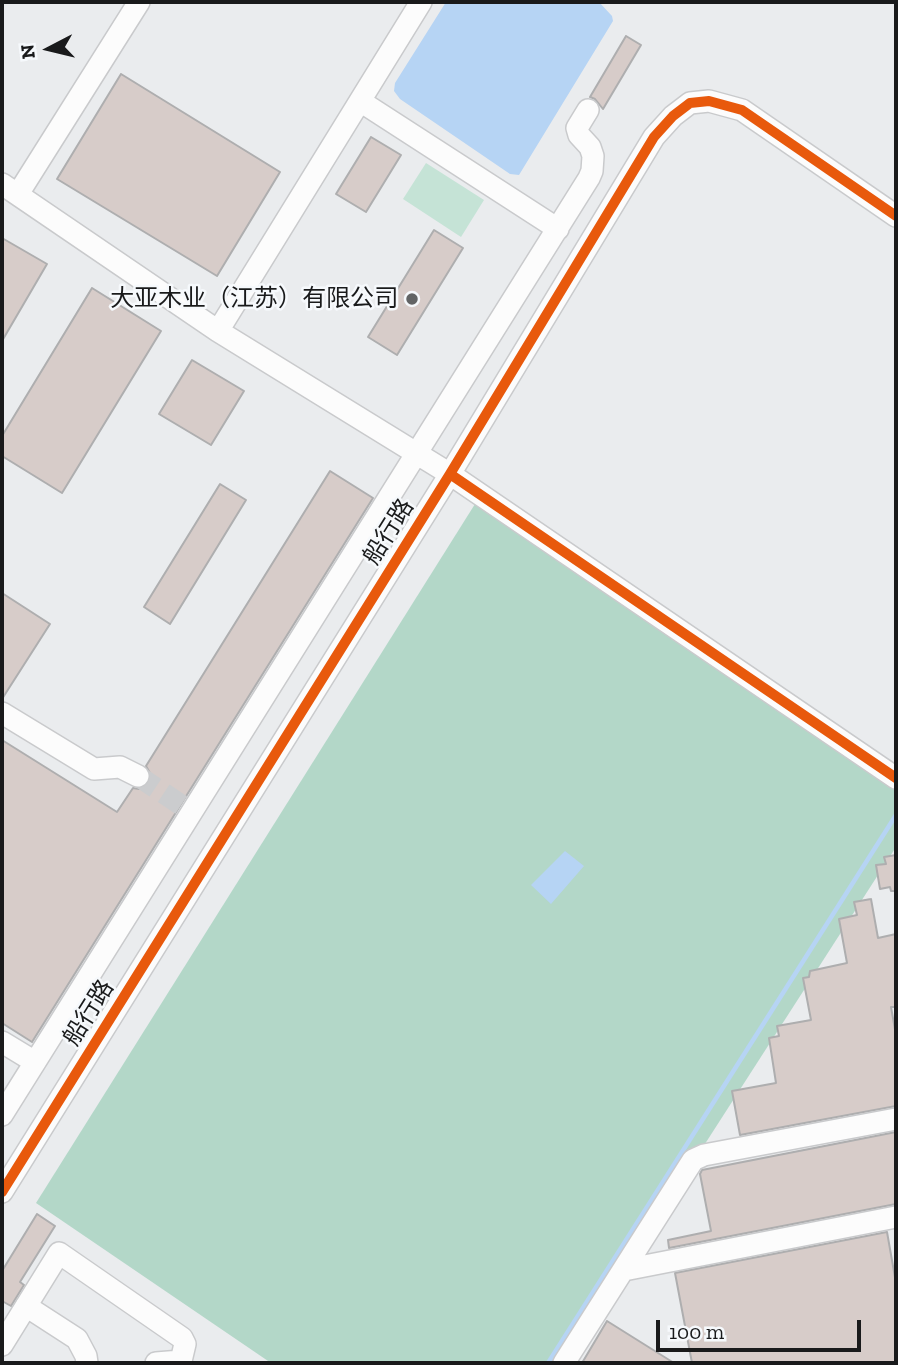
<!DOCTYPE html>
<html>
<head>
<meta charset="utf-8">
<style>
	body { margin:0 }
	#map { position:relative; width:898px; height:1365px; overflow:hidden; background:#eaecee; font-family:"Zilla Slab",serif }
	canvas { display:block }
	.frame { position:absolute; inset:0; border:4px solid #191a1b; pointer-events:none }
	.north { position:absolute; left:14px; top:14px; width:70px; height:70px; -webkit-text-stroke:5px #f6f9fc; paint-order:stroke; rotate:263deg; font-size:19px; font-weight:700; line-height:28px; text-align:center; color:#191a1b }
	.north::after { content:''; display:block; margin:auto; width:24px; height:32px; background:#191a1b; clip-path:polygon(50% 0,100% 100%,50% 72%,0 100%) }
	.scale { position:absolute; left:656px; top:1320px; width:205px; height:32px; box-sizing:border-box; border:4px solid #191a1b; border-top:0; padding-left:9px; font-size:21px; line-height:24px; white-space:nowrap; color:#191a1b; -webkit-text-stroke:5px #f6f9fc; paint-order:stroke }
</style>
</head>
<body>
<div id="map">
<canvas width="898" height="1365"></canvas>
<div class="frame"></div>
<div class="north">N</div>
<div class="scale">100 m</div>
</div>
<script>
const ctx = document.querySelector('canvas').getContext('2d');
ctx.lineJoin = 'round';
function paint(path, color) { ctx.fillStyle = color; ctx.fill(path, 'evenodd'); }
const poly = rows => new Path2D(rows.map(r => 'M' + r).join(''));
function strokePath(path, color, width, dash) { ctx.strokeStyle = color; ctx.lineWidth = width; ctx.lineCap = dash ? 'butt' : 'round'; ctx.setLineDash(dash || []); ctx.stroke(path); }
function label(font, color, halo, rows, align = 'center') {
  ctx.font = font + ' "Zilla Slab","Noto Sans SC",serif'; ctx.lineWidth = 5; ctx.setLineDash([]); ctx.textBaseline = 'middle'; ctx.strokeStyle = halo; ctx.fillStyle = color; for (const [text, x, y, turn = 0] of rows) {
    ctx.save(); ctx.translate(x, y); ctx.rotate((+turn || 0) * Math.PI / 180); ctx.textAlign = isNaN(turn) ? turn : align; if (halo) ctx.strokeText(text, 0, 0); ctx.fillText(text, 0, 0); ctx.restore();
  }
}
paint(poly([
	[426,163,484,200,461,237,403,199]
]), '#c5e3d6');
paint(poly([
	[475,504,896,791,896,847,564,1363,271,1363,36,1203]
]), '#b3d7c8');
paint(poly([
	[446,2,599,2,612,16,613,21,519,175,510,174,400,99,394,91,395,83],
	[565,851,584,866,551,904,531,885]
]), '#b6d4f4');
strokePath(poly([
	[548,1363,896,815]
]), '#b6d4f4', 4.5);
const building = poly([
	[626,36,641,45,603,109,595,99,590,97,626,36],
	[121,74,280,172,217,276,57,179,121,74],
	[371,137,401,155,366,212,336,194,371,137],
	[434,230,463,248,397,355,368,337,434,230],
	[2,238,47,264,2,341,2,238],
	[92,288,161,331,62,493,2,456,2,436,92,288],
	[192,360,244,391,211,445,159,414,192,360],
	[330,471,373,498,32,1042,2,1023,2,740,117,812,133,788,139,789,149,782,151,775,146,766,330,471],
	[220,484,246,500,170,624,144,607,220,484],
	[2,593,50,624,2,699,2,593],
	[896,855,896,891,891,891,890,887,880,889,876,865,886,864,884,857,896,855],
	[871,899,878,938,896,934,896,1007,891,1007,896,1035,896,1106,740,1135,732,1091,776,1083,769,1038,779,1036,777,1026,811,1020,803,978,809,977,810,971,847,963,839,919,857,915,854,902,871,899],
	[896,1132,896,1204,669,1248,668,1240,711,1231,700,1174,702,1170,896,1132],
	[37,1214,55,1226,20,1282,24,1285,11,1306,2,1301,2,1271,37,1214],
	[887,1232,896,1283,896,1363,692,1363,675,1273,887,1232],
	[607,1321,674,1363,582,1363,607,1321]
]);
paint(building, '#d7ccc9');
strokePath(building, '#aeaeaf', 2);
strokePath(poly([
	[138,776,187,809]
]), '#cbccce', 21, [21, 10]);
const minor = poly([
	[360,101,558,229],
	[2,184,218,331,450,474,896,778],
	[18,194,139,2],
	[218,331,421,2],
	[2,713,94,769,120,767,138,776],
	[2,1042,35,1062],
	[2,1115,589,178,592,171,593,156,590,147,579,135,577,128,588,110],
	[2,1192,450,474,654,137,673,116,690,103,709,101,742,110,896,216],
	[624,1270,896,1217],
	[26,1306,77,1339,86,1356,87,1363],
	[2,1345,59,1253,182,1338,185,1344,181,1361,156,1363],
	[564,1363,693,1160,704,1155,896,1119]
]);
strokePath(minor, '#c9cacc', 24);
strokePath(minor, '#fcfcfc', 21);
strokePath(poly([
	[450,474,896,778],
	[2,1192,450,474,654,137,673,116,690,103,709,101,742,110,896,216]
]), '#e8590c', 10);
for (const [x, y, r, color] of [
	[412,299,7,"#626465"]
]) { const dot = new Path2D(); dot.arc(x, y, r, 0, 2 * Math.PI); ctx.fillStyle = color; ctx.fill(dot); strokePath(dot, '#f6f9fc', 2.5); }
label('24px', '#191a1b', '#f6f9fc', [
	["大亚木业（江苏）有限公司",398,299]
], 'right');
label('24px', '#191a1b', '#f6f9fc', [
	["船行路",389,532,-58],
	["船行路",89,1013,-58]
]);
</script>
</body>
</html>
